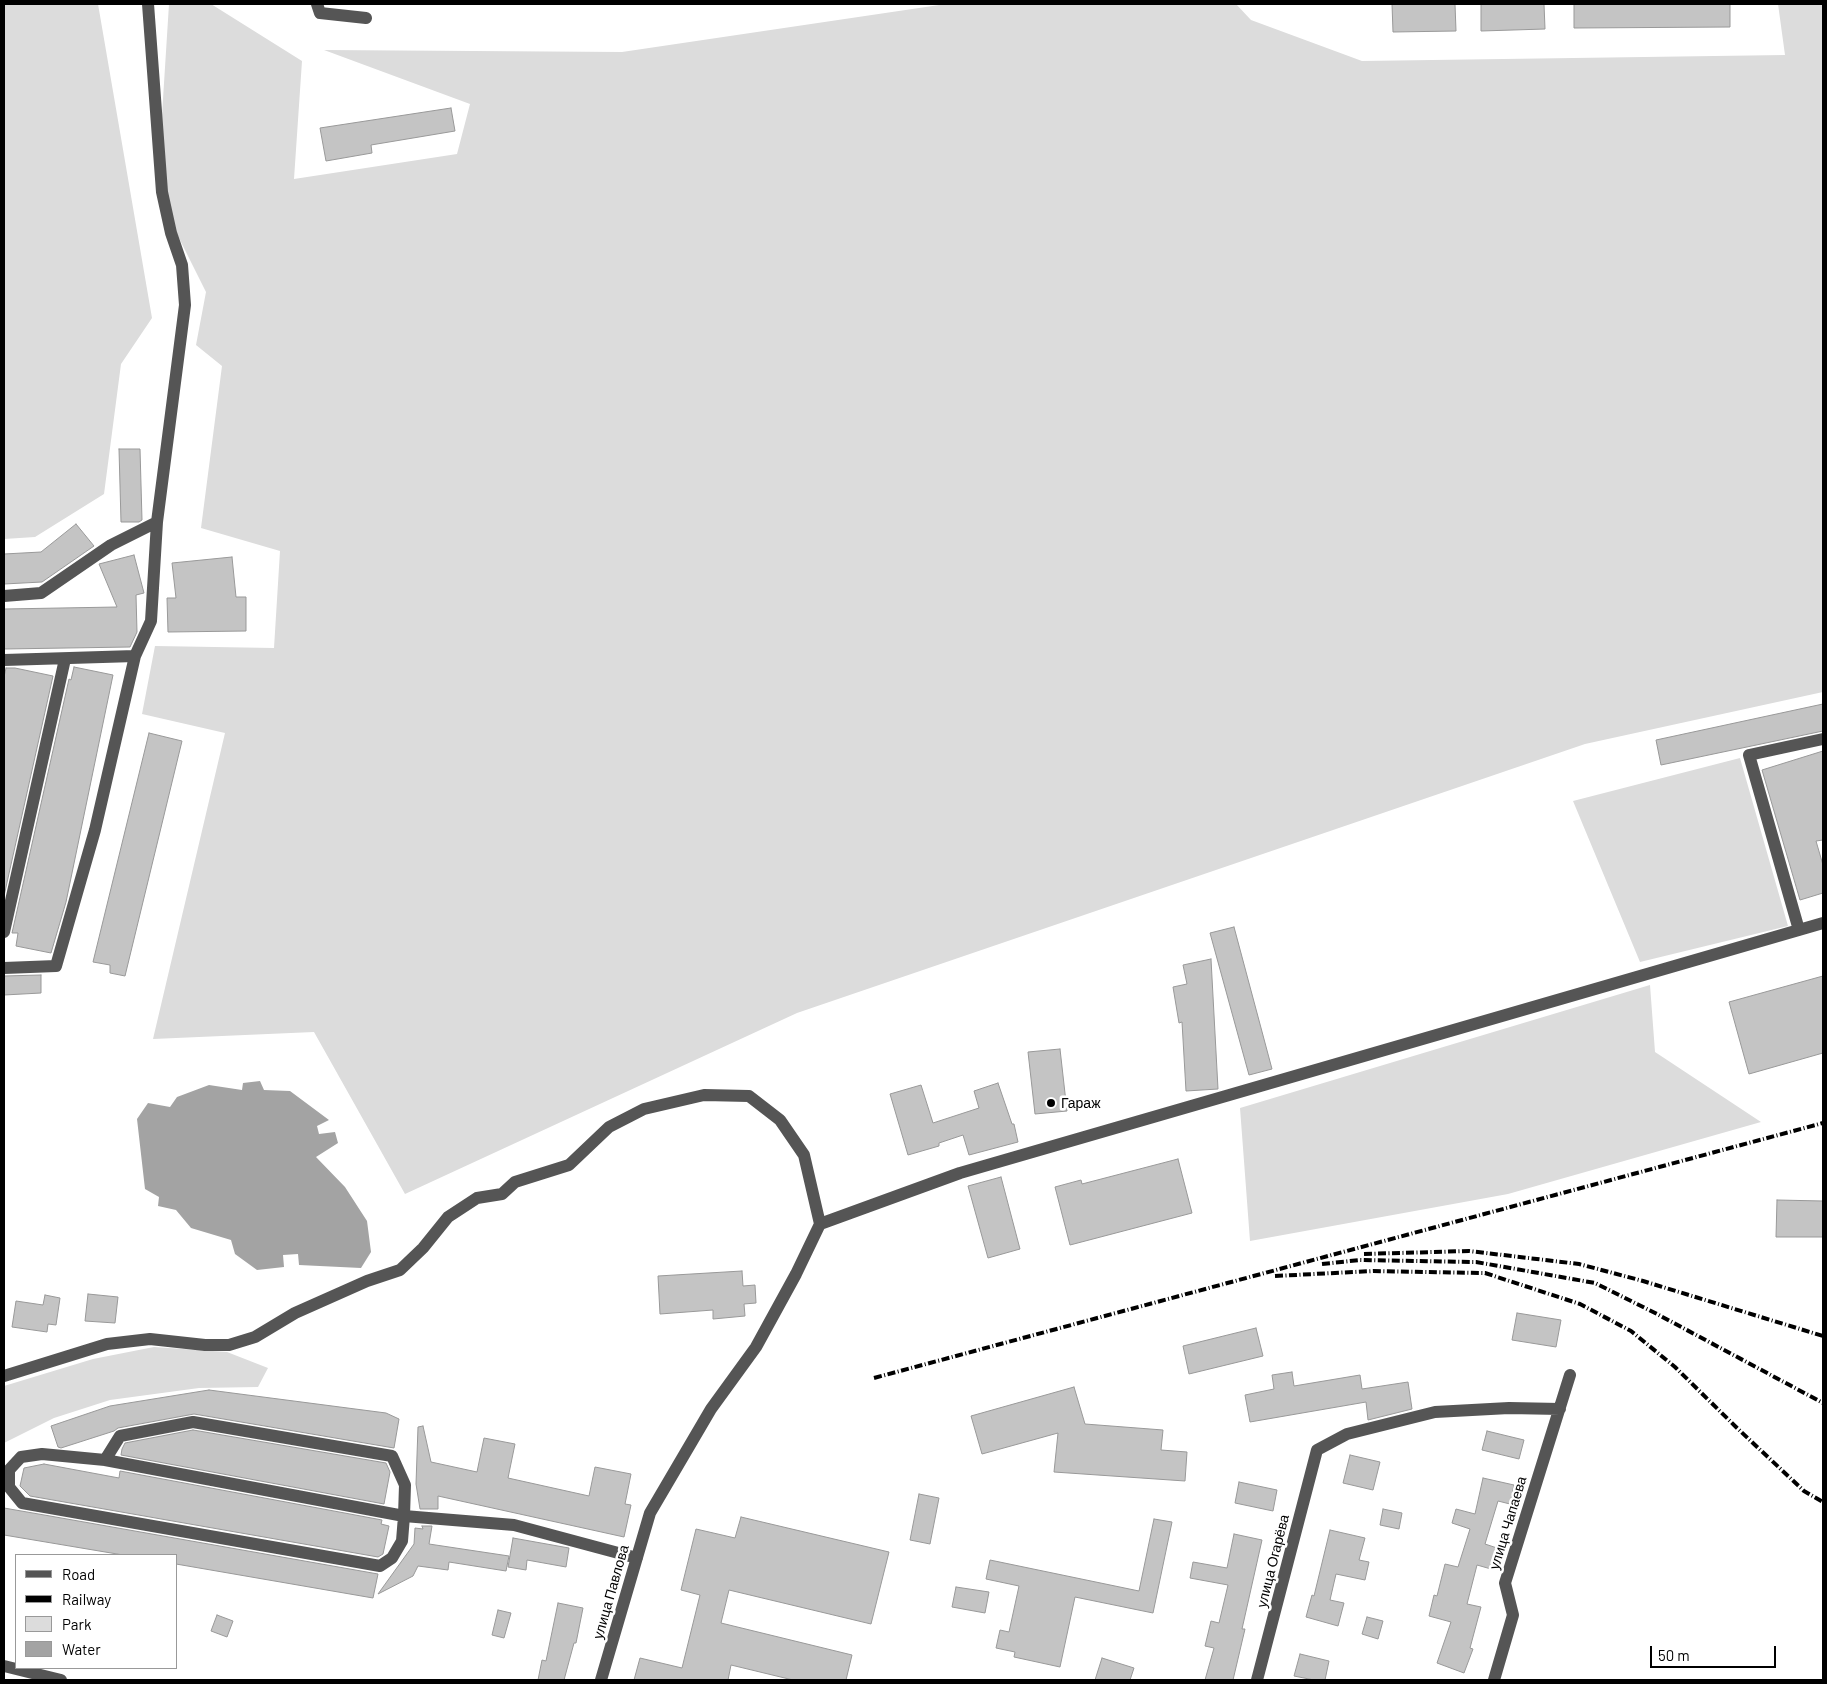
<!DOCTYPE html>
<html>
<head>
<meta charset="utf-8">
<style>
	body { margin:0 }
	#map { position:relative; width:1827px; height:1684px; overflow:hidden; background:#fff; font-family:Barlow,sans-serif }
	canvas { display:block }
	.frame { position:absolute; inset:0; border:5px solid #000; pointer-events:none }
	.legend { position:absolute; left:15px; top:1554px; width:162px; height:115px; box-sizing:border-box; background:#fff; border:1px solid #999; margin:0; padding:6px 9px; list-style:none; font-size:15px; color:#000 }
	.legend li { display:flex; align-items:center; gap:10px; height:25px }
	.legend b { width:25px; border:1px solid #999 }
	.scale { position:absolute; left:1650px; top:1646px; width:126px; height:22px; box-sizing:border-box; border:2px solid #000; border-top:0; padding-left:6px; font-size:15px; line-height:18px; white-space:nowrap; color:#000; -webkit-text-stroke:4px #fff; paint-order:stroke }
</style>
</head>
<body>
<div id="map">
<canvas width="1827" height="1684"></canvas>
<div class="frame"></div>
<ul class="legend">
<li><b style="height:6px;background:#555"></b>Road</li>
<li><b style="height:6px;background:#000"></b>Railway</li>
<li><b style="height:14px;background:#dcdcdc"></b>Park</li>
<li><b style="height:14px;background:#a3a3a3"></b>Water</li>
</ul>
<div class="scale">50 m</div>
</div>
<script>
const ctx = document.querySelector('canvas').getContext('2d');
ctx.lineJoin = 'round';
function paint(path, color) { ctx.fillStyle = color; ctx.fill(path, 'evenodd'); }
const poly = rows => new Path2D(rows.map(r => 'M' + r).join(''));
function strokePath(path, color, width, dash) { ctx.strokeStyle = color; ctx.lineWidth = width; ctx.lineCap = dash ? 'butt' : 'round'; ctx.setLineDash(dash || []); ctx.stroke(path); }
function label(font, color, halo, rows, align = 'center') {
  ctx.font = font + ' Barlow,sans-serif'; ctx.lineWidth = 5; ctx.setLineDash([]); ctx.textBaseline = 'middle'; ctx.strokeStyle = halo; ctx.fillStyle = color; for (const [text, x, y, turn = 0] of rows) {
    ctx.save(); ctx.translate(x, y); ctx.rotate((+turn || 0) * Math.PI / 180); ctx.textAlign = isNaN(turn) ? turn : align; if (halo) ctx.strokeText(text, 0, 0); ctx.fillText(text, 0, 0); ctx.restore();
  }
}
paint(poly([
	[4,4,98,4,152,318,121,364,104,494,35,537,4,539],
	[169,4,211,4,302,61,294,179,457,154,470,104,324,50,622,52,946,4,1236,4,1251,20,1362,61,1785,55,1778,4,1823,4,1823,692,1585,744,797,1013,405,1194,314,1032,153,1039,225,733,142,714,155,646,274,648,280,551,201,528,222,366,196,345,206,292,157,194],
	[1740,758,1788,926,1640,962,1573,801],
	[1650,985,1655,1052,1761,1122,1508,1194,1250,1241,1240,1108],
	[154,1347,227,1352,268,1368,258,1387,199,1388,110,1400,54,1418,4,1443,4,1386,93,1359]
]), '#dcdcdc');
paint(poly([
	[260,1081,264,1090,290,1091,329,1120,317,1126,319,1134,335,1132,338,1143,316,1157,345,1187,367,1221,371,1252,361,1268,299,1265,298,1254,283,1255,284,1267,257,1270,235,1254,231,1240,191,1228,176,1210,158,1206,159,1197,145,1189,137,1119,148,1103,170,1107,177,1097,209,1085,242,1090,243,1083]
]), '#a3a3a3');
const building = poly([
	[1392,4,1455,4,1456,31,1393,32,1392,4],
	[1481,4,1544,4,1545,29,1481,31,1481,4],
	[1574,4,1730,4,1730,27,1574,28,1574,4],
	[451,108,455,131,371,145,372,153,326,161,320,128,451,108],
	[119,449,140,449,142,520,139,522,121,522,119,449],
	[76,524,94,546,42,582,4,584,4,554,41,552,76,524],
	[134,555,144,593,136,595,137,632,130,647,4,649,4,609,117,607,99,564,134,555],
	[232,557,236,597,246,597,246,631,168,632,167,598,176,598,172,563,232,557],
	[74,667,113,675,66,902,51,953,16,946,18,933,12,933,69,679,71,680,74,667],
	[6,668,15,668,53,676,4,896,4,677,6,668],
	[1823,704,1823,731,1661,765,1656,740,1823,704],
	[149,733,182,741,125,976,110,973,110,965,93,962,149,733],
	[1823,751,1823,840,1816,841,1823,865,1823,893,1800,900,1762,770,1823,751],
	[1234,927,1272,1069,1249,1075,1210,933,1234,927],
	[1211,959,1218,1089,1186,1091,1182,1022,1179,1023,1173,987,1187,984,1183,965,1211,959],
	[41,975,41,993,4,995,4,976,41,975],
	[1823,976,1823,1053,1749,1074,1729,1002,1823,976],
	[1060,1049,1067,1111,1035,1114,1028,1052,1060,1049],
	[998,1083,1012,1124,1014,1124,1018,1142,969,1155,963,1135,939,1143,939,1146,908,1155,890,1094,921,1085,933,1123,979,1108,974,1091,998,1083],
	[1178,1159,1192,1213,1070,1245,1055,1187,1081,1180,1082,1184,1178,1159],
	[1001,1177,1020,1249,988,1258,968,1186,1001,1177],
	[1777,1200,1823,1201,1823,1237,1776,1237,1777,1200],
	[742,1271,743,1286,755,1285,756,1303,744,1304,745,1316,713,1319,713,1310,660,1314,658,1276,742,1271],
	[88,1294,118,1297,115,1323,85,1321,88,1294],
	[45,1295,60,1298,56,1325,48,1324,47,1332,12,1327,16,1301,43,1305,45,1295],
	[1517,1313,1561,1320,1556,1347,1512,1340,1517,1313],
	[1256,1328,1263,1356,1189,1374,1183,1346,1256,1328],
	[1292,1372,1294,1386,1360,1375,1362,1389,1408,1382,1412,1409,1368,1420,1366,1402,1250,1422,1245,1395,1274,1389,1272,1375,1292,1372],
	[1074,1387,1085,1424,1163,1430,1161,1450,1187,1452,1185,1481,1054,1472,1058,1433,982,1454,971,1416,1074,1387],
	[209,1390,386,1413,399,1419,394,1448,194,1414,118,1428,114,1431,61,1448,58,1447,51,1426,110,1406,209,1390],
	[423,1426,431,1462,477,1472,484,1438,515,1444,508,1478,589,1496,595,1467,631,1474,625,1504,631,1505,624,1537,438,1496,438,1509,420,1509,416,1484,418,1427,423,1426],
	[193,1430,386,1463,390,1472,384,1504,121,1455,122,1449,125,1443,193,1430],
	[1487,1431,1524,1440,1519,1459,1482,1450,1487,1431],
	[1350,1455,1380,1462,1373,1490,1343,1483,1350,1455],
	[44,1464,119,1478,120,1471,382,1520,381,1524,389,1526,383,1554,378,1557,30,1496,20,1486,24,1468,44,1464],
	[1483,1478,1514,1485,1510,1504,1498,1501,1485,1544,1497,1548,1491,1569,1477,1565,1467,1604,1481,1607,1470,1648,1473,1649,1464,1673,1437,1663,1451,1622,1429,1616,1434,1595,1437,1596,1445,1564,1458,1567,1470,1529,1452,1523,1456,1509,1475,1514,1483,1478],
	[1239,1482,1277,1490,1273,1511,1235,1503,1239,1482],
	[919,1494,939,1498,930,1544,910,1540,919,1494],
	[4,1508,50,1516,378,1574,373,1598,176,1564,176,1555,123,1555,4,1535,4,1508],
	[1383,1509,1402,1513,1399,1529,1380,1525,1383,1509],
	[741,1517,889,1552,871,1624,729,1590,721,1623,852,1655,846,1680,793,1680,731,1665,728,1680,634,1680,640,1658,682,1668,700,1595,681,1590,696,1529,735,1538,741,1517],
	[1154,1519,1172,1522,1153,1613,1075,1597,1060,1667,1014,1657,1015,1652,996,1648,1000,1630,1009,1632,1019,1586,986,1579,990,1560,1139,1591,1154,1519],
	[422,1526,432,1526,429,1544,509,1556,506,1571,449,1562,448,1570,418,1566,413,1576,378,1594,414,1544,415,1528,423,1529,422,1526],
	[1330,1530,1365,1538,1359,1560,1369,1562,1365,1580,1336,1574,1330,1600,1344,1603,1338,1626,1306,1617,1312,1595,1314,1596,1330,1530],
	[1234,1534,1262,1540,1242,1629,1245,1629,1233,1680,1205,1680,1214,1648,1205,1646,1211,1621,1219,1623,1228,1585,1190,1578,1193,1562,1227,1568,1234,1534],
	[513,1538,569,1548,566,1567,527,1560,526,1570,508,1567,513,1538],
	[956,1587,989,1592,985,1613,952,1607,956,1587],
	[558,1603,583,1608,576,1643,574,1643,564,1680,538,1680,542,1660,546,1661,558,1603],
	[498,1610,511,1613,504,1638,492,1635,498,1610],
	[217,1615,233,1621,227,1637,211,1631,217,1615],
	[1367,1617,1383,1621,1378,1639,1362,1634,1367,1617],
	[1300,1654,1329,1661,1325,1680,1314,1680,1294,1676,1300,1654],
	[1102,1658,1134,1668,1130,1680,1095,1680,1102,1658]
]);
paint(building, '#c4c4c4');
strokePath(building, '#999', 1);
strokePath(poly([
	[317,4,320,13,366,18],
	[4,596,41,593,111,545,157,522],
	[4,660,135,656],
	[1799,930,1749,755,1823,739],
	[4,932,65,659],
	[4,968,56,966,95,830,135,656,151,621,157,522,185,305,182,265,171,233,162,192,148,4],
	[4,1376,107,1344,150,1339,205,1345,229,1345,255,1337,295,1313,367,1281,400,1270,423,1248,448,1217,477,1198,502,1194,515,1182,569,1165,609,1127,644,1109,704,1095,749,1096,780,1120,804,1155,820,1224],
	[105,1460,120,1436,193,1422,392,1456,405,1485,404,1516,402,1541,392,1558,380,1566,22,1503,9,1487,9,1470,21,1457,42,1454,105,1460,404,1516,514,1525,637,1558],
	[4,1666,61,1680],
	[601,1680,650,1513,711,1409,756,1347,796,1274,820,1224,960,1173,1823,923],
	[1257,1680,1317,1450,1347,1434,1435,1412,1509,1408,1560,1409],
	[1494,1680,1513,1615,1505,1583,1570,1375]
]), '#555', 12);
strokePath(poly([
	[1364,1254,1469,1251,1579,1264,1643,1281,1823,1336],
	[1322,1264,1360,1260,1476,1262,1595,1283,1657,1314,1823,1403],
	[1275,1276,1373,1271,1485,1273,1580,1304,1631,1331,1675,1367,1736,1427,1804,1491,1823,1502],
	[874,1378,1823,1123]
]), '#000', 4, [8, 2.5, 1, 2.5]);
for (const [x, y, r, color] of [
	[1051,1103,5,"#000"]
]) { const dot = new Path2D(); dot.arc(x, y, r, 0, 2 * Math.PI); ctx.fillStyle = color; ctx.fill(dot); strokePath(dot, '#fff', 2); }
label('14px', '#000', '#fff', [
	["Гараж",1061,1103]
], 'left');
label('14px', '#000', '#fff', [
	["улица Чапаева",1508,1523,-73],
	["улица Огарёва",1273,1561,-76],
	["улица Павлова",611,1592,-74]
]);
</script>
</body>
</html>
